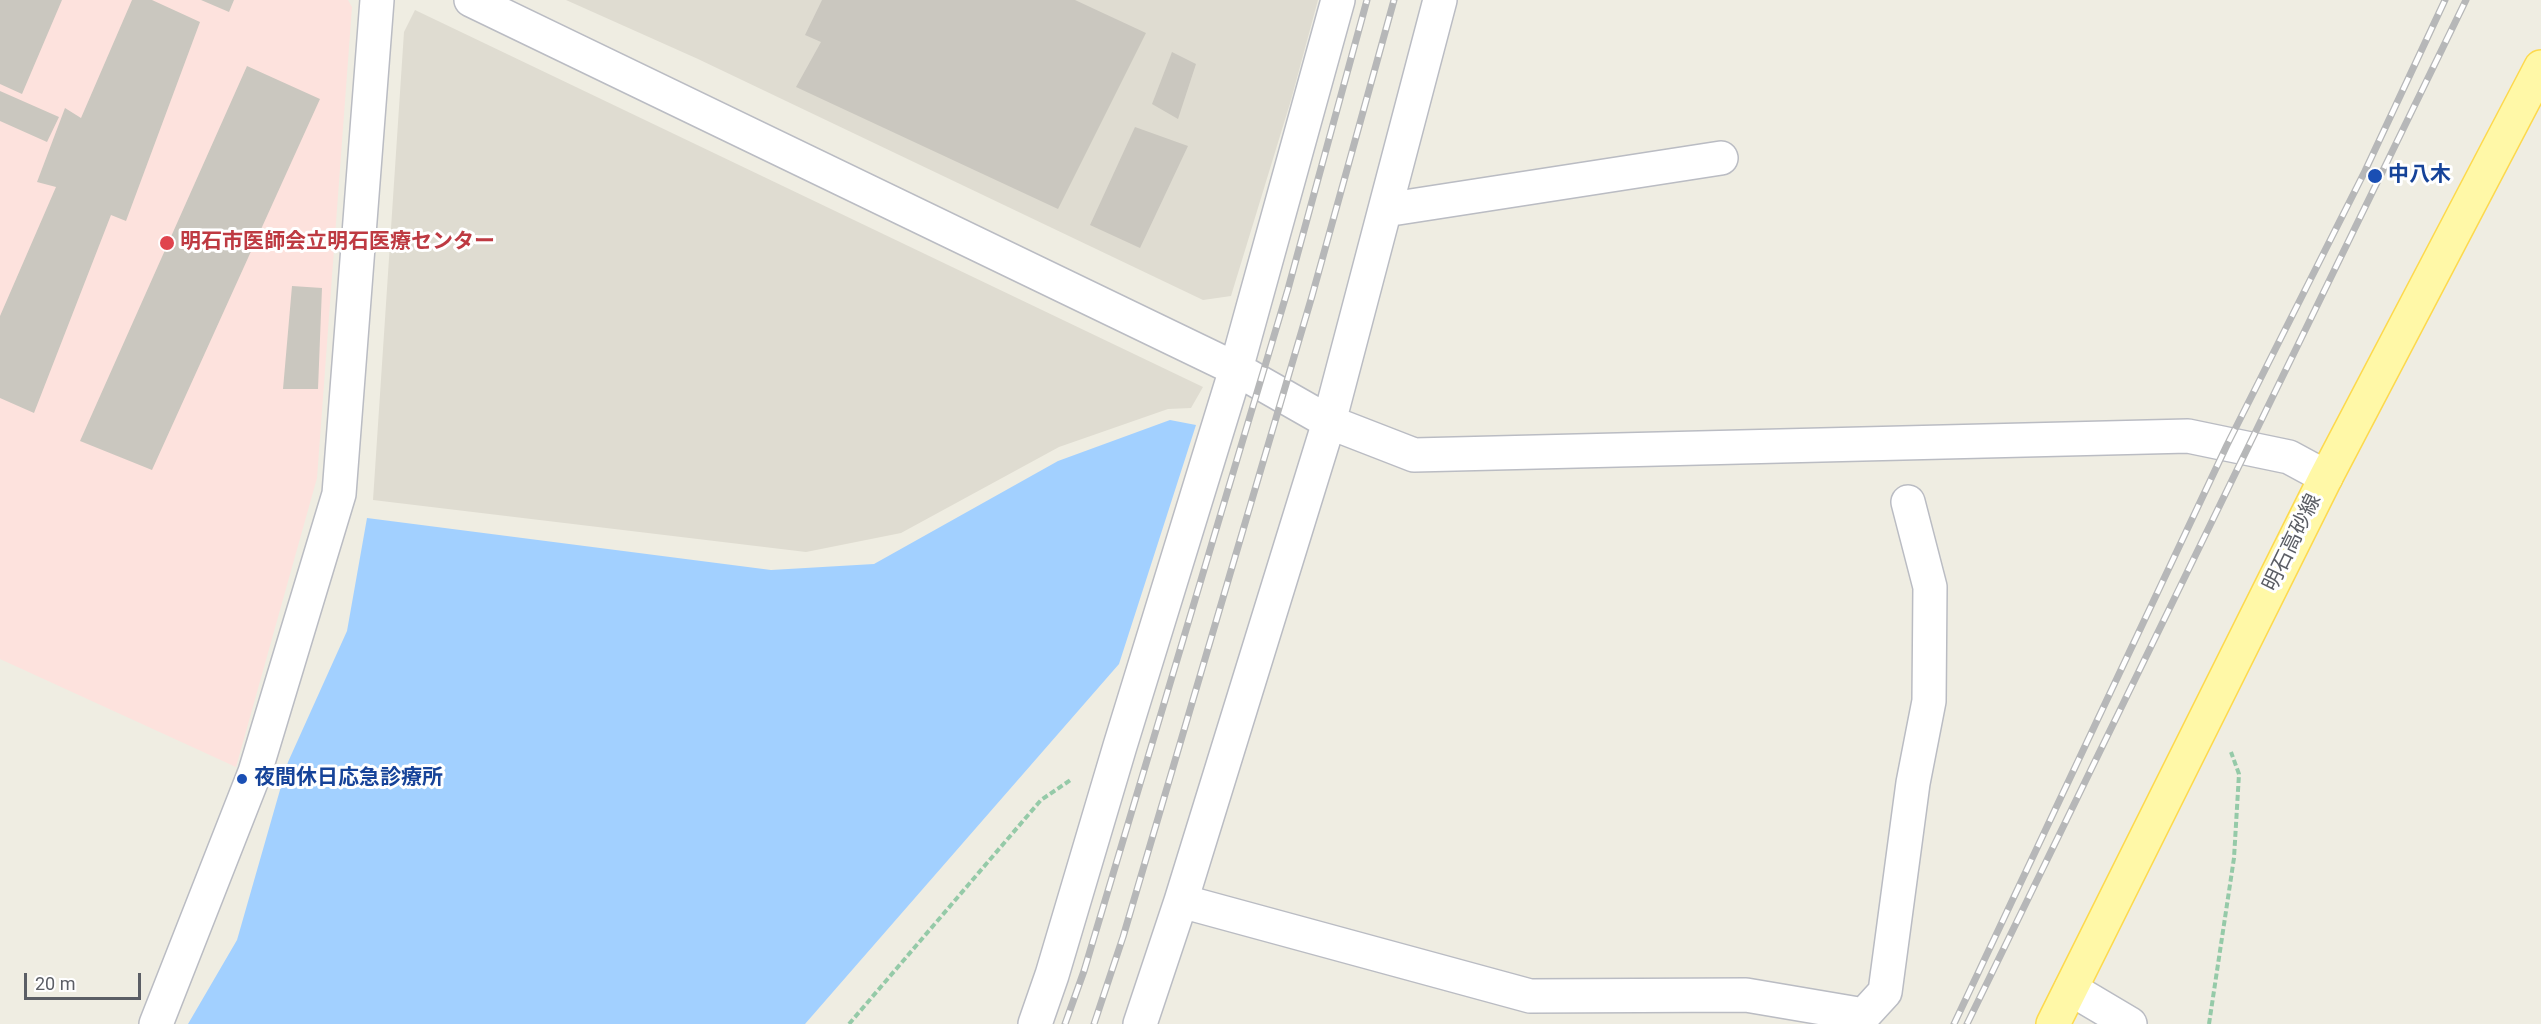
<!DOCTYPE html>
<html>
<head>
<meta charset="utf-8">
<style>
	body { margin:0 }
	#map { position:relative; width:2541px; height:1024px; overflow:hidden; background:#efede2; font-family:Roboto,sans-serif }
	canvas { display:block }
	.scale { position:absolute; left:24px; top:973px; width:117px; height:27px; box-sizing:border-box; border:3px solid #5b5e65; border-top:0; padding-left:8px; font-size:18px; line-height:21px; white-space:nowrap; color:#5b5e65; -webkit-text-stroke:4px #fff; paint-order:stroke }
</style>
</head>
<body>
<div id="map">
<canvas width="2541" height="1024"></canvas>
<div class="scale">20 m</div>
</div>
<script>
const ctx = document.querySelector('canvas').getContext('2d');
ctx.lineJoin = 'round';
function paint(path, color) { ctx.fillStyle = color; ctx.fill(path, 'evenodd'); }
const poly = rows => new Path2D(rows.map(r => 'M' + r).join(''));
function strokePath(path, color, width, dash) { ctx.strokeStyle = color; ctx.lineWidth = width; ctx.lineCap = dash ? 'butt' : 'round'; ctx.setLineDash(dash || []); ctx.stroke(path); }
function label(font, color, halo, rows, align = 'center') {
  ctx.font = font + ' Roboto,"Noto Sans JP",sans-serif'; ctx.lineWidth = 6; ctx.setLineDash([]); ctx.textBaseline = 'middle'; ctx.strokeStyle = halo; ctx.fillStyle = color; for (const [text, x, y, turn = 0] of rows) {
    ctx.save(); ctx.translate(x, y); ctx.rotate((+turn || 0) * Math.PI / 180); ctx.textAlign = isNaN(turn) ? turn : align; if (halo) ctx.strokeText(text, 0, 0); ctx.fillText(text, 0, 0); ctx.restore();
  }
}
paint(poly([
	[566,0,1318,0,1291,100,1231,296,1203,300,698,59],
	[415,10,1203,387,1191,408,1168,409,1059,447,901,533,806,552,373,500,404,32]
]), '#dfdcd1');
paint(poly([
	[0,0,348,0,352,7,317,478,236,767,0,659]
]), '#fde2dd');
paint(poly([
	[1170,420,1196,425,1119,664,805,1024,188,1024,237,940,288,762,347,631,367,518,771,570,874,564,1058,461]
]), '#a2d0ff');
paint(poly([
	[0,0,62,0,22,94,0,84],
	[132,0,152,0,200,22,126,221,111,215,34,413,0,398,0,316,56,187,37,182,65,108,81,118],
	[201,0,234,0,229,12],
	[822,0,1075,0,1146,33,1058,209,796,87,821,42,805,35],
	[1172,52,1196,64,1178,119,1152,104],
	[247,66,320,99,152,470,80,441],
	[0,91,59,117,47,142,0,121],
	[1135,127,1188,146,1140,248,1090,225],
	[292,286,322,288,318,389,283,389]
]), '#cac7bf');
const minor = poly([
	[471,0,1236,369,1329,422,1414,455,2188,436,2289,457,2326,477],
	[1385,210,1721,158],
	[1181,901,1530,996,1746,995,1864,1015,1885,992,1913,783,1929,701,1930,587,1908,502],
	[2071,989,2130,1024],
	[156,1024,255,772,339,494,377,0],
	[1035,1024,1052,975,1120,746,1236,369,1338,0],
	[1140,1024,1181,901,1329,422,1440,0]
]);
const major = poly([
	[2053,1024,2326,477,2541,67]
]);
strokePath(minor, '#babcc3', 36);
strokePath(major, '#fdd94d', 36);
strokePath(poly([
	[849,1024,1041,800,1072,779],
	[2209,1024,2234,858,2239,774,2231,752]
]), '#95caa8', 4, [6, 3]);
strokePath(minor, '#fff', 33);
strokePath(major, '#fff8a7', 33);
const rail = poly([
	[1065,1024,1084,971,1288,289,1367,0],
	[1094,1024,1123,937,1312,296,1394,0],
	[1954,1024,2227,445,2365,171,2445,0],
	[1967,1024,2466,0]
]);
strokePath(rail, '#b6b7b8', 7);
strokePath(rail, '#fff', 4.5, [14]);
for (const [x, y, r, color] of [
	[2375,176,8,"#1a4fb4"],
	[167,243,8,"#e0444e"],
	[242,779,6,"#1a4fb4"]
]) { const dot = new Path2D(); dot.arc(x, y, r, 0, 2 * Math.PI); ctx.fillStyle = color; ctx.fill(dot); strokePath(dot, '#fff', 2); }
label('bold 21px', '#164399', '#fff', [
	["中八木",2388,176],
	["夜間休日応急診療所",254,779]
], 'left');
label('bold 21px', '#be3a42', '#fff', [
	["明石市医師会立明石医療センター",180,243]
], 'left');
label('21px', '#5b5e65', '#fff', [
	["明石高砂線",2293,543,-64]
]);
</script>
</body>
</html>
